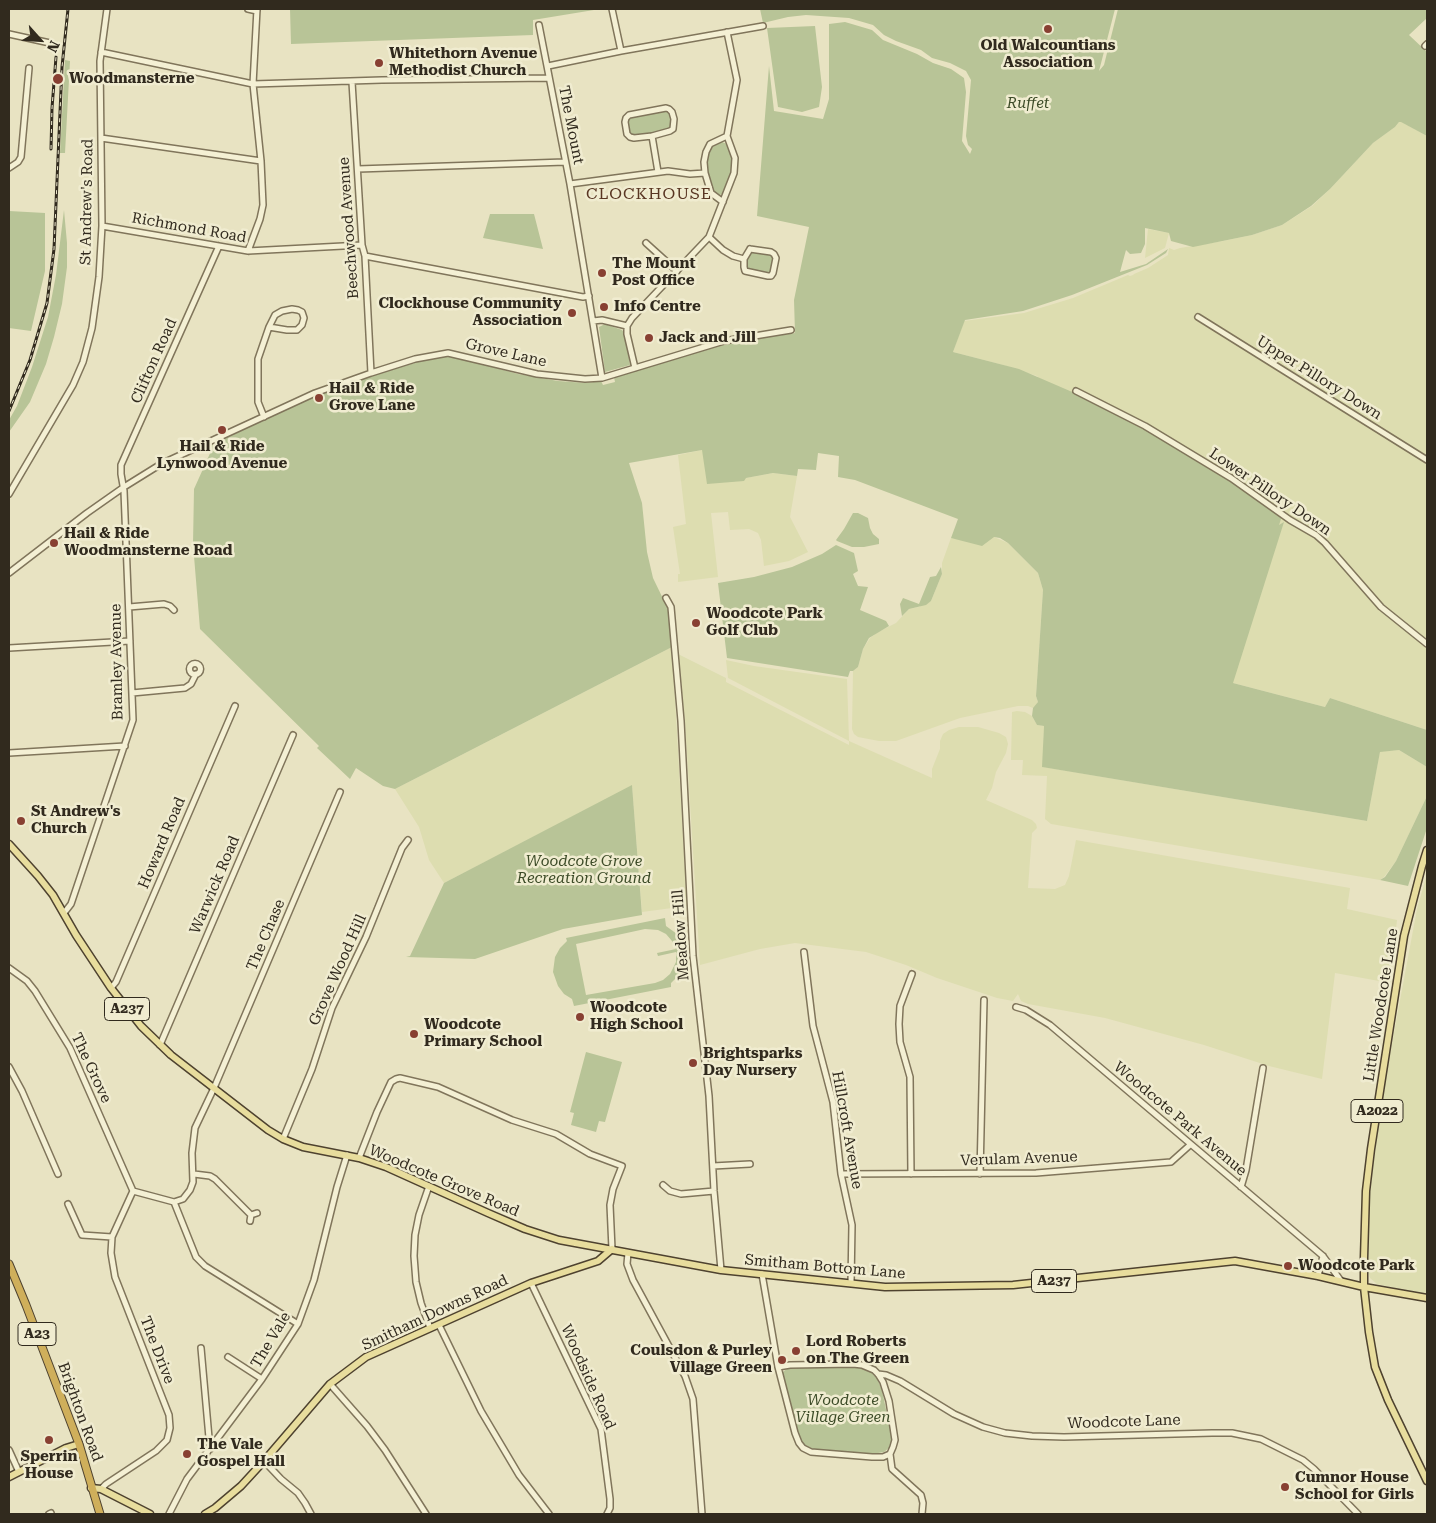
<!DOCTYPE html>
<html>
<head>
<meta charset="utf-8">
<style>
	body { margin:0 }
	#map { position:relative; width:1436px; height:1523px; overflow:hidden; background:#e8e3c2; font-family:"Roboto Serif",serif }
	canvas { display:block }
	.frame { position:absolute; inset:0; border:10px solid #312a1e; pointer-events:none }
	.north { position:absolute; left:15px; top:15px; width:50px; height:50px; -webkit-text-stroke:4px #f0ecd0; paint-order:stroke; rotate:116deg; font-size:14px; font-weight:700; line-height:20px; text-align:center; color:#312a1e }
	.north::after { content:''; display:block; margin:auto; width:18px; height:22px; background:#312a1e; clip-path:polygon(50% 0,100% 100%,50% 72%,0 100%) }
</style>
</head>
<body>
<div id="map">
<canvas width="1436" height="1523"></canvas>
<div class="frame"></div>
<div class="north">N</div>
</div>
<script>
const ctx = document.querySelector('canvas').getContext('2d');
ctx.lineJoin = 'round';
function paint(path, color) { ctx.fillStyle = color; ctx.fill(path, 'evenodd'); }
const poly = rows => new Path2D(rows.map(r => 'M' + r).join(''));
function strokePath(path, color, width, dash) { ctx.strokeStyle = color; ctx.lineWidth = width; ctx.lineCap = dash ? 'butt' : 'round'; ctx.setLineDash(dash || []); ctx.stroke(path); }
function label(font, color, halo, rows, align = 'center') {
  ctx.font = font + ' "Roboto Serif",serif'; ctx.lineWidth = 5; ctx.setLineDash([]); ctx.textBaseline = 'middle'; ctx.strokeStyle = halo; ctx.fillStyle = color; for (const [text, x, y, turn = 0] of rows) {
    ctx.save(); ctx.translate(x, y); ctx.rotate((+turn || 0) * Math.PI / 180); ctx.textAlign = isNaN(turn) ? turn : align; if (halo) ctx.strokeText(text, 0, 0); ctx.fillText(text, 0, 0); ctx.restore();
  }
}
paint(poly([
	[1400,121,1427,136,1427,730,1330,698,1325,707,1233,683,1037,376,1003,365,953,352,964,321,1024,313,1073,298,1128,275,1130,276,1133,275,1134,274,1148,268,1168,255,1169,248,1174,250,1180,248,1223,241,1252,235,1282,225,1312,206,1330,189,1373,143,1395,127],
	[1148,229,1169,233,1165,248,1145,258],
	[702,450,746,478,773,473,797,476,790,517,808,552,789,561,764,566,761,540,758,533,749,529,730,530,728,512,711,513,718,577,678,582,678,574,680,574,673,527,686,524,678,455],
	[994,537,1008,543,1038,573,1043,590,1036,696,1038,702,1036,706,1033,708,1028,706,1018,706,960,718,896,741,879,741,858,737,854,734,852,729,853,671,858,667,863,649,870,638,878,632,896,623,909,609,919,607,931,601,942,574,942,563,951,538,956,539],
	[672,647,687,906,642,912,632,786,444,883,429,860,419,827,395,789],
	[678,654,726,678,726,682,849,745,849,741,728,678,726,660,754,666,847,679,849,741,932,778,932,769,940,749,940,741,943,734,949,730,959,727,978,727,999,733,1006,737,1008,744,1006,753,996,772,992,788,986,800,1032,820,1036,824,1037,828,1032,833,1028,888,1055,889,1065,885,1069,876,1076,840,1350,888,1347,909,1397,920,1390,983,1335,973,1322,1079,1269,1066,1204,1045,1105,1018,1028,1004,1021,1001,1018,994,1013,1001,997,998,937,978,906,965,866,952,795,943,760,949,700,965,685,721],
	[1017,711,1025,712,1032,716,1037,725,1044,726,1043,767,1367,821,1380,751,1399,750,1427,767,1427,796,1396,861,1384,877,1380,880,1051,824,1045,819,1047,776,1022,775,1023,760,1011,760,1012,712],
	[1427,874,1427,1295,1377,1284,1370,1278,1366,1263,1370,1191,1383,1092,1417,909]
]), '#ddddb0');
paint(poly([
	[290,9,600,9,533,20,533,35,291,44],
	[760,9,1115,9,1099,71,1104,65,1118,9,1427,9,1427,18,1409,35,1427,52,1427,136,1401,122,1399,122,1395,127,1373,143,1330,189,1311,206,1282,225,1252,235,1193,247,1171,241,1169,233,1145,228,1145,244,1141,253,1130,254,1126,250,1120,272,1146,264,1168,249,1166,253,1147,265,1072,295,1023,311,965,320,953,352,1019,369,1107,407,1145,428,1230,480,1282,516,1279,525,1284,522,1233,683,1325,707,1330,698,1427,730,1427,767,1399,750,1380,752,1367,821,1042,767,1044,726,1037,725,1032,716,1033,708,1038,702,1036,696,1043,590,1038,573,1008,543,1000,538,994,537,982,546,951,538,958,519,855,480,838,477,839,456,818,453,816,470,798,469,797,476,773,473,746,478,744,481,707,484,702,450,629,463,642,503,647,552,653,578,668,609,672,647,395,789,383,786,356,768,350,779,317,748,319,746,200,629,193,544,194,489,212,449,211,446,298,402,372,375,443,355,456,357,518,374,558,381,586,383,601,381,603,385,615,382,614,377,726,344,795,333,794,300,809,227,757,216,769,66,774,111,823,119,829,99,829,24,845,22,872,30,883,40,917,54,933,63,951,69,964,78,966,92,962,141,970,154,972,149,968,145,966,136,971,80,966,71,950,63,932,58,921,50,896,41,884,35,873,25,849,18,806,15,788,17,763,23],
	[815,26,822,87,819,107,802,112,778,107,767,28],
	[65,60,70,61,65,153,60,153],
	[665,110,671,113,673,125,669,130,634,137,629,133,627,123,631,116],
	[722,142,727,144,731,157,731,174,724,193,720,195,716,194,713,191,708,173,707,161,709,152,713,146],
	[64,210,67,243,67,267,62,304,54,337,46,364,30,402,9,432,9,420,17,406,32,367,48,317,56,275],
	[9,211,45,213,45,271,31,331,9,328],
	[490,214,534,214,543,249,483,238],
	[751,251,771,254,774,258,772,272,770,274,747,270,745,266,746,260],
	[605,324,622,330,625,334,630,365,605,372,599,327],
	[853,513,858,513,868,518,870,528,873,534,879,539,879,544,864,547,852,547,837,541,836,540,844,529],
	[836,545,854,553,858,571,853,574,858,586,868,587,860,610,886,621,889,626,869,638,863,649,858,667,853,671,850,671,848,677,727,658,718,583,754,577,792,567,822,554],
	[941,567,942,574,931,601,926,605,909,609,902,616,900,604,903,598,919,604,930,577,936,576],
	[632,785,642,915,563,929,475,959,406,957,410,956,444,883],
	[1427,796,1427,828,1408,886,1380,880,1385,877,1396,861],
	[665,918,666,926,677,934,681,942,684,951,684,960,682,969,677,977,671,983,671,987,574,1006,572,999,564,994,558,986,553,972,555,957,560,948,567,941,566,938],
	[645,929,658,930,666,934,672,941,676,949,657,953,658,956,676,952,676,962,670,974,663,980,655,983,586,995,576,944],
	[586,1052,622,1062,605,1122,599,1121,596,1132,571,1125,574,1113,570,1112],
	[857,1367,870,1371,874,1375,878,1380,882,1391,891,1432,892,1438,890,1447,884,1452,872,1454,815,1450,807,1448,801,1440,799,1435,783,1379,782,1374,784,1371,787,1369,798,1368]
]), '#b8c497');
const minor = poly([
	[248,9,257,11],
	[612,9,621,51],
	[539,25,570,184,602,378],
	[9,34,50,43],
	[1425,46,1427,44],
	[101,52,253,84,382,80,549,78],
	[548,66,621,51,763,26],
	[352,82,362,245,365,256,371,373],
	[652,136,670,131,673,129,674,119,672,112,669,109,666,108,629,115,626,118,625,122,627,134,630,137,634,138,652,136,658,172],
	[101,138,261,161],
	[9,168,18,162,21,157,29,68],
	[358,169,565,162],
	[570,184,668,171,690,174,705,173],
	[723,202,711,193,705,173,704,162,706,152,710,144,727,136,737,80,727,32],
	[102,226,248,251,362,245],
	[709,237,723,250,733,256,744,259],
	[646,243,677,271],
	[750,249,771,252,774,254,776,258,773,273,771,276,768,276,745,271,744,267,744,259,750,249],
	[248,251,260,219,263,205,261,161,253,84,257,9],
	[365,256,583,297,589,296],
	[1198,317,1427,460],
	[593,321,602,320,627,326],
	[635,368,627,334,627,326,632,318,709,237,734,173,735,158,727,136],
	[1076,391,1145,426,1231,478,1290,520,1316,535,1325,543,1381,607,1427,644],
	[264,417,258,402,258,359,269,327,275,315,282,311,292,309,298,310,302,312,304,318,302,325,297,330,287,330,269,327],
	[9,494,73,385,83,362,92,328,99,277,102,226,100,61,107,9],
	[9,573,87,513,124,487,161,464,315,393,371,373,415,359,448,353,537,374,585,379,602,378,724,341,791,330],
	[666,598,671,607,681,721,693,956,709,1096,714,1191,721,1270],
	[129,607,164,604,170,606,174,610],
	[9,648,130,641],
	'189.5 669a5.5 5.5 0 1 1 11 0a5.5 5.5 0 1 1-11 0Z',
	[132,693,185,688,191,684,196,674],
	[9,753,125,746],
	[64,913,71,904,133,720,124,491,121,474,121,465,219,246],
	[804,952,813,1026,833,1102,841,1174,852,1225,851,1283],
	[9,968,27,981,35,991,70,1048,133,1191],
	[111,988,116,982,235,706],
	[1016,1007,1026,1010,1050,1025,1323,1256,1341,1281],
	[160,1045,293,735],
	[9,1067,22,1091,58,1174],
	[283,1139,312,1069,332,1008,366,937,402,848,408,840],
	[359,1158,377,1112,391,1082,396,1079,400,1078,438,1087,512,1120,556,1134,590,1154,622,1166,613,1189,610,1205,612,1249],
	[713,1166,750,1164],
	[194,1174,210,1176,215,1179,251,1215],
	[841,1174,1036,1173,1171,1162,1190,1145],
	[911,1174,910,1077,900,1042,899,1024,900,1006,912,974],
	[980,1174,984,1000],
	[663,1185,670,1191,681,1194,714,1191],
	[429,1186,419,1215,415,1235,414,1256,416,1282,421,1303,430,1328],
	[1241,1187,1246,1170,1263,1068],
	[133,1191,174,1202,183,1199,190,1190,193,1182,192,1153,195,1128,214,1088,340,792],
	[174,1202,196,1257,205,1266,298,1324],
	[68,1204,82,1235,112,1237],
	[250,1221,251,1215,257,1213],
	[628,1253,627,1264,633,1280,685,1376,693,1399,702,1514],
	[762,1274,778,1367,790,1365,853,1364,862,1365,874,1370,878,1374,883,1382,889,1401,895,1440,893,1447,890,1454,883,1457,872,1457,811,1452,803,1448,799,1443,795,1433,778,1367],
	[1318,1276,1323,1256],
	[531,1283,601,1429,610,1499,610,1508,607,1514],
	[439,1325,481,1411,519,1475,549,1514],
	[201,1348,210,1449],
	[228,1357,262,1379],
	[878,1374,886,1375,900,1381,954,1414,983,1427,1005,1433,1032,1436,1064,1437,1212,1433,1232,1433,1261,1439,1303,1460,1314,1469,1358,1514],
	[330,1384,367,1426,385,1450,426,1514],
	[9,1450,19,1472],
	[890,1454,892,1469,921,1495,923,1503,922,1514],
	[264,1461,281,1479,298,1493,305,1503,311,1514],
	[101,1489,106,1484,156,1451,167,1440,170,1428,169,1415,115,1277,111,1253,112,1237,133,1191],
	[49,1514,51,1513],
	[169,1514,187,1479,262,1379,298,1324,314,1280,337,1187,347,1155]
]);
const major = poly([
	[9,844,38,876,53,895,76,935,111,988,141,1026,171,1055,268,1130,283,1139,303,1147,359,1158,386,1167,488,1213,525,1229,559,1240,721,1270,885,1287,1013,1285,1235,1261,1318,1276,1364,1287,1427,1298],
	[1427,850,1422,866,1404,936,1371,1149,1366,1191,1364,1258,1364,1287,1369,1332,1375,1367,1388,1400,1427,1481],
	[9,1477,66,1448,79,1444],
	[91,1488,101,1489,150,1514],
	[205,1514,215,1508,241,1486,264,1461,330,1384,366,1357,531,1283,598,1261,612,1249]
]);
const highway = poly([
	[9,1264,26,1305,79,1444,100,1514]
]);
strokePath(minor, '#80755b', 8);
strokePath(major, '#4e422f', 9);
strokePath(highway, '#4e422f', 9);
strokePath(minor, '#f4f0d4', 5);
strokePath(major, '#e8dd9d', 6);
strokePath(highway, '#cfaf5b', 7);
const rail = poly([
	[51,149,52,108,56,57],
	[9,411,30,360,47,303,54,249,62,67,68,9]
]);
strokePath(rail, '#312a1e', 3);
strokePath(rail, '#f0ecd0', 1, [4]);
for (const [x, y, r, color] of [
	[1048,29,5,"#884032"],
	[379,63,5,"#884032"],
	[58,79,6,"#884032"],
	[602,273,5,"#884032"],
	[604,307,5,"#884032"],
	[572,313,5,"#884032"],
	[649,338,5,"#884032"],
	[319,398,5,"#884032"],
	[222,430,5,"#884032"],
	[54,543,5,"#884032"],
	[696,623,5,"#884032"],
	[21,821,5,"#884032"],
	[580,1017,5,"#884032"],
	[414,1034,5,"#884032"],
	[693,1063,5,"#884032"],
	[1288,1266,5,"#884032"],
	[796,1351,5,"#884032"],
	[782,1360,5,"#884032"],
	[49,1440,5,"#884032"],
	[187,1454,5,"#884032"],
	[1285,1487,5,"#884032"]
]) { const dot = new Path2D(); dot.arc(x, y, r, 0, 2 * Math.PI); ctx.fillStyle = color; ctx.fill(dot); strokePath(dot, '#f0ecd0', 2); }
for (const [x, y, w] of [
	[127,1009,45],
	[1377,1111,52],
	[1054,1281,45],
	[37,1334,38]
]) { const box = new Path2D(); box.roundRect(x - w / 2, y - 11.5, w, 23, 4); ctx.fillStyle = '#f0ecd0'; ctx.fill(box); strokePath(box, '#312a1e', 1); }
label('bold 14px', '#312a1e', null, [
	["A237",127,1009],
	["A2022",1377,1111],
	["A237",1054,1281],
	["A23",37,1334]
]);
label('bold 15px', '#312a1e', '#f0ecd0', [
	["Old Walcountians",1048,46,"center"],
	["Association",1048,63,"center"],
	["Whitethorn Avenue",389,54],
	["Methodist Church",389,71],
	["Woodmansterne",69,79],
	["The Mount",612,264],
	["Post Office",612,281],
	["Clockhouse Community",562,304,"right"],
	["Association",562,321,"right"],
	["Info Centre",614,307],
	["Jack and Jill",659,338],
	["Hail & Ride",329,389],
	["Grove Lane",329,406],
	["Hail & Ride",222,447,"center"],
	["Lynwood Avenue",222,464,"center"],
	["Hail & Ride",64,534],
	["Woodmansterne Road",64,551],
	["Woodcote Park",706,614],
	["Golf Club",706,631],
	["St Andrew's",31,812],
	["Church",31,829],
	["Woodcote",590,1008],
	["High School",590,1025],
	["Woodcote",424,1025],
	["Primary School",424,1042],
	["Brightsparks",703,1054],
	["Day Nursery",703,1071],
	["Woodcote Park",1298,1266],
	["Lord Roberts",806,1342],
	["on The Green",806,1359],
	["Coulsdon & Purley",772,1351,"right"],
	["Village Green",772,1368,"right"],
	["The Vale",197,1445],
	["Gospel Hall",197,1462],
	["Sperrin",49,1457,"center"],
	["House",49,1474,"center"],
	["Cumnor House",1295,1478],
	["School for Girls",1295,1495]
], 'left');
label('italic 15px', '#3c4b27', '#f0ecd0', [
	["Ruffet",1028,104],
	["Woodcote Grove",584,862],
	["Recreation Ground",584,879],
	["Woodcote",843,1401],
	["Village Green",843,1418]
]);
label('15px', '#312a1e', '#f0ecd0', [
	["The Mount",571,125,79],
	["St Andrew's Road",87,202,-89],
	["Richmond Road",189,228,10],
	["Beechwood Avenue",349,228,-94],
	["Grove Lane",506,353,13],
	["Clifton Road",154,361,-66],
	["Upper Pillory Down",1319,378,32],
	["Lower Pillory Down",1270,492,34],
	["Bramley Avenue",117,662,-91],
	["Howard Road",162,843,-67],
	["Warwick Road",215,885,-67],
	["The Chase",266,935,-67],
	["Meadow Hill",681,935,-94],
	["Grove Wood Hill",338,970,-66],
	["Little Woodcote Lane",1381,1005,-81],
	["The Grove",91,1068,65],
	["Woodcote Park Avenue",1180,1119,40],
	["Hillcroft Avenue",847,1130,80],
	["Verulam Avenue",1019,1159,-2],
	["Woodcote Grove Road",444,1181,23],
	["Smitham Bottom Lane",825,1267,5],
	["Smitham Downs Road",435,1313,-25],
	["The Vale",271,1340,-59],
	["The Drive",157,1350,69],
	["Woodside Road",588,1377,66],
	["Brighton Road",80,1412,70],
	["Woodcote Lane",1124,1422,-2]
]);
ctx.letterSpacing = '1px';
label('16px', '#593622', '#f0ecd0', [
	["CLOCKHOUSE",649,194]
]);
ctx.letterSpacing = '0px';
</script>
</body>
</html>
